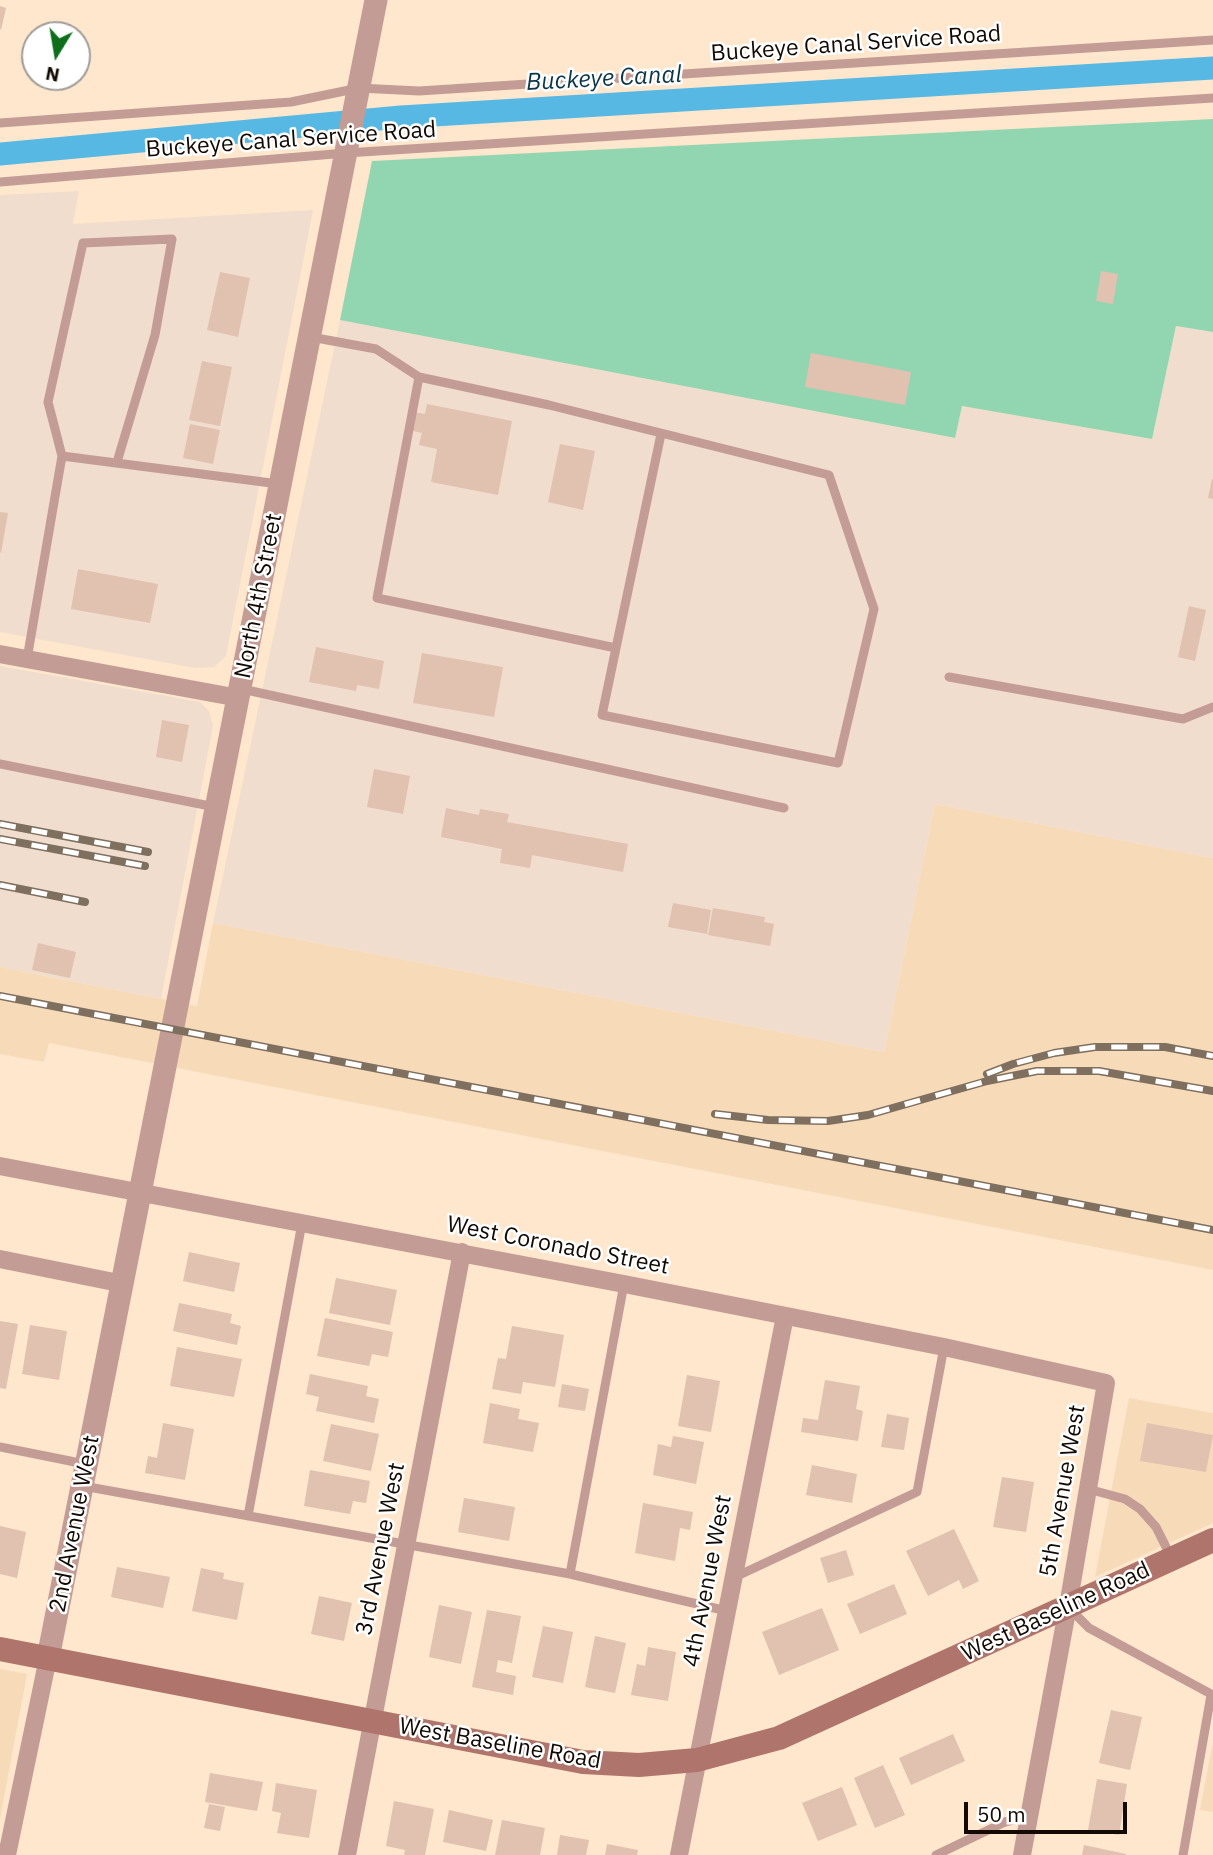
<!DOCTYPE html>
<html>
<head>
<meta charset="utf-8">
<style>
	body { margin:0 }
	#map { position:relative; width:1213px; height:1855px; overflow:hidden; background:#fee7cc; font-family:"IBM Plex Sans",sans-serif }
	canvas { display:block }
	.north { position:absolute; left:21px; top:21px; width:70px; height:70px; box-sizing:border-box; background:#fff; border:2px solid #a09d9a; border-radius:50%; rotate:191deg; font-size:19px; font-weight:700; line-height:28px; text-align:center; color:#120a03 }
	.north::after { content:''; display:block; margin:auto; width:24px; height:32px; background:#0e6e1b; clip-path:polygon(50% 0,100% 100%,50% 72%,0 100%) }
	.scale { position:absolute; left:964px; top:1802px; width:163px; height:32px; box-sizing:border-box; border:4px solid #120a03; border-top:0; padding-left:9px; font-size:21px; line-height:24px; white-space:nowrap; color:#120a03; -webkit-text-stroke:5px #fff; paint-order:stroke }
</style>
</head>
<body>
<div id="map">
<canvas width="1213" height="1855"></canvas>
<div class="north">N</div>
<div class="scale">50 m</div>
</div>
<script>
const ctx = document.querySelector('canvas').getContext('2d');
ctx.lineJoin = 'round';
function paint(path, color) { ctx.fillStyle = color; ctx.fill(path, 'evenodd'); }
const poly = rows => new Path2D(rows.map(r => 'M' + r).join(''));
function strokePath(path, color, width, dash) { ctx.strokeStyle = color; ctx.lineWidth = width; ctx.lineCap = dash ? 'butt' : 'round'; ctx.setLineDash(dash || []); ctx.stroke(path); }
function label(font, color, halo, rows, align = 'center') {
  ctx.font = font + ' "IBM Plex Sans",sans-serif'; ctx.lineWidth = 5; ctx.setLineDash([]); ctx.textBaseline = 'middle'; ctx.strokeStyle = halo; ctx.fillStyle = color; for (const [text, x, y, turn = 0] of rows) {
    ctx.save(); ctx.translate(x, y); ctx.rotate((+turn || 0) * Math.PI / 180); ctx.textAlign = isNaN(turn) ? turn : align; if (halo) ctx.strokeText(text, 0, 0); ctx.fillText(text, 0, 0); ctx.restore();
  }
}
paint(poly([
	[935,804,1213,858,1213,1270,49,1043,44,1062,0,1054,0,967,197,1006,213,923,884,1052],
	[1129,1398,1213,1413,1213,1523,1095,1577],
	[0,1669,27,1674,0,1819],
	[1212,1746,1213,1746,1213,1812,1200,1810]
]), '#f7dbb9');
paint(poly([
	[79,191,73,224,313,210,226,656,214,667,195,668,0,632,0,195],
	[340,320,954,438,962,406,1152,439,1176,326,1213,332,1213,858,935,804,884,1052,213,923],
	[0,666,200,702,209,711,213,726,161,999,0,967]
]), '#f1ddce');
paint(poly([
	[1213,119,1213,332,1176,326,1152,439,962,406,955,438,340,320,372,161]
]), '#92d6b1');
strokePath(poly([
	[0,154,401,117,1213,68]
]), '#58b8e4', 23);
paint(poly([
	[0,6,6,8,1,30,0,29],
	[1101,271,1118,274,1113,304,1096,301],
	[220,272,250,278,238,337,207,330],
	[811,353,911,372,905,405,805,387],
	[202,361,232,367,220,426,189,420],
	[427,404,512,421,498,495,431,482,437,449,419,445,422,433,409,430,413,412,425,414],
	[190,424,220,430,213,464,183,458],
	[560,444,595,451,583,510,548,502],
	[1212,479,1213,479,1213,499,1208,498],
	[0,512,8,513,1,553,0,552],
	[78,569,158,584,150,623,71,609],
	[1189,606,1206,610,1195,661,1178,657],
	[316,647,384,661,379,689,357,685,356,691,309,682],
	[422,653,503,667,494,717,413,703],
	[162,720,189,725,182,762,156,757],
	[374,769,410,776,403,814,367,807],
	[446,808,479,815,480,809,509,814,507,822,628,844,623,872,532,855,530,868,500,863,502,849,441,837],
	[673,903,711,910,707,934,668,927],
	[713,908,765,917,764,922,774,924,770,946,708,935],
	[38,943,76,952,70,978,32,970],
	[189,1252,240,1263,234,1292,183,1281],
	[336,1278,397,1290,390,1325,329,1313],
	[179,1303,232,1314,230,1323,241,1326,237,1345,173,1331],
	[325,1318,393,1332,388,1357,372,1354,369,1366,317,1356],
	[0,1321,18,1324,6,1389,0,1388],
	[30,1325,67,1331,59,1380,22,1374],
	[512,1326,564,1335,555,1387,523,1382,521,1394,492,1389,498,1358,506,1359],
	[177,1347,242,1359,234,1397,170,1386],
	[310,1374,368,1386,366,1396,379,1399,374,1423,316,1411,319,1397,306,1394],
	[687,1375,720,1381,711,1432,678,1426],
	[825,1380,860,1386,856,1409,863,1411,858,1441,801,1432,803,1418,818,1420],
	[562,1384,589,1389,585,1411,558,1407],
	[490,1403,520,1409,518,1419,539,1423,533,1452,483,1443],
	[887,1414,909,1418,904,1450,881,1447],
	[163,1423,194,1429,185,1480,145,1473,148,1456,157,1458],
	[1147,1423,1213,1435,1206,1472,1140,1461],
	[331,1424,379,1434,371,1471,323,1461],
	[673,1436,704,1442,696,1484,653,1475,658,1444,671,1447],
	[812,1465,857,1474,852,1503,806,1495],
	[310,1470,370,1481,366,1503,353,1501,350,1514,304,1506],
	[1002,1477,1034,1482,1026,1532,993,1527],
	[464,1498,515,1507,509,1541,458,1532],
	[643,1503,693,1512,690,1530,680,1528,675,1561,635,1553],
	[0,1526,26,1532,17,1578,0,1574],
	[954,1529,979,1581,963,1589,959,1580,928,1596,906,1551],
	[846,1550,854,1575,828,1583,820,1558],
	[117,1567,170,1577,163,1608,111,1597],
	[201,1568,224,1573,223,1579,244,1583,237,1620,192,1611],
	[894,1584,907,1614,860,1634,847,1604],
	[319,1596,352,1603,344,1641,311,1634],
	[439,1605,472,1612,461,1664,429,1657],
	[822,1608,839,1650,779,1675,762,1632],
	[487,1610,521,1616,512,1663,498,1660,496,1672,516,1676,513,1695,472,1687],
	[543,1626,573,1632,563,1683,532,1677],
	[595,1636,626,1643,615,1693,585,1687],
	[648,1647,676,1652,668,1701,631,1695,637,1664,645,1666],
	[1111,1710,1142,1717,1130,1770,1099,1763],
	[953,1734,965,1761,911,1785,899,1758],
	[883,1765,905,1815,875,1828,854,1778],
	[210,1773,263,1782,257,1811,205,1802],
	[1097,1779,1127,1784,1119,1835,1088,1830],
	[276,1783,317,1790,309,1838,277,1833,281,1813,272,1811],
	[842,1787,857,1825,818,1841,802,1803],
	[394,1801,434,1809,425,1855,404,1855,405,1850,386,1846],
	[209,1804,225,1807,220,1831,204,1828],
	[449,1810,493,1820,486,1851,443,1842],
	[502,1820,545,1828,540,1855,495,1855],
	[560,1835,589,1840,586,1855,557,1855],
	[607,1844,638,1850,637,1855,605,1855],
	[1084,1845,1126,1854,1126,1855,1082,1855]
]), '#e1c1b0');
strokePath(poly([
	[0,123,291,102,359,88,419,91,1213,40],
	[0,182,346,153,1213,98],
	[311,337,376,349,419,377],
	[419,377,549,405,829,475,874,609,838,763,602,715,616,648,377,598,419,377],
	[62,456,48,402,83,243,172,239,155,335,117,462],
	[616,648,661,434],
	[27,659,62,456,279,484],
	[949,677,1183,719,1213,707],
	[242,689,784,808],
	[0,764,215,807],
	[0,1447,85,1464],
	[83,1486,570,1574,727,1611],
	[1088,1489,1125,1499,1140,1509,1156,1527,1171,1557],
	[248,1516,302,1223],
	[570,1574,624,1284],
	[735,1577,917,1492,944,1347],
	[1069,1608,1089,1628,1213,1695],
	[936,1855,1005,1822,1030,1816],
	[1183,1855,1211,1695]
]), '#c49c96', 9);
strokePath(poly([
	[0,654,239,698],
	[0,1166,624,1284,944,1347,1106,1383,1068,1606,1022,1855],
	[0,1259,124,1284],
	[7,1855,48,1658],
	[347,1855,462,1252],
	[679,1855,785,1316]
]), '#c49c96', 18);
strokePath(poly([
	[48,1658,376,0]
]), '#c49c96', 23);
strokePath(poly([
	[0,1649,583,1762,639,1765,697,1760,779,1738,1213,1540]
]), '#af756c', 24);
const rail = poly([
	[0,824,148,852],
	[0,839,145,866],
	[0,885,85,902],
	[0,996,1213,1230],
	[987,1074,1013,1064,1054,1053,1095,1047,1165,1047,1213,1056],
	[715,1114,768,1120,828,1121,868,1115,987,1081,1037,1071,1099,1071,1213,1091]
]);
strokePath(rail, '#7e6f5f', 8);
strokePath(rail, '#fff', 5, [16]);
label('23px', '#120a03', '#fff', [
	["Buckeye Canal Service Road",856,44,-4],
	["Buckeye Canal Service Road",291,140,-4],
	["North 4th Street",259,596,-79],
	["West Coronado Street",558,1246,11],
	["5th Avenue West",1063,1491,-80],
	["2nd Avenue West",75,1524,-79],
	["3rd Avenue West",381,1549,-79],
	["4th Avenue West",708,1581,-79],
	["West Baseline Road",1056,1612,-25],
	["West Baseline Road",500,1744,10]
]);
label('italic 24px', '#0a3648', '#fff', [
	["Buckeye Canal",604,79,-3]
]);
</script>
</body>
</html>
